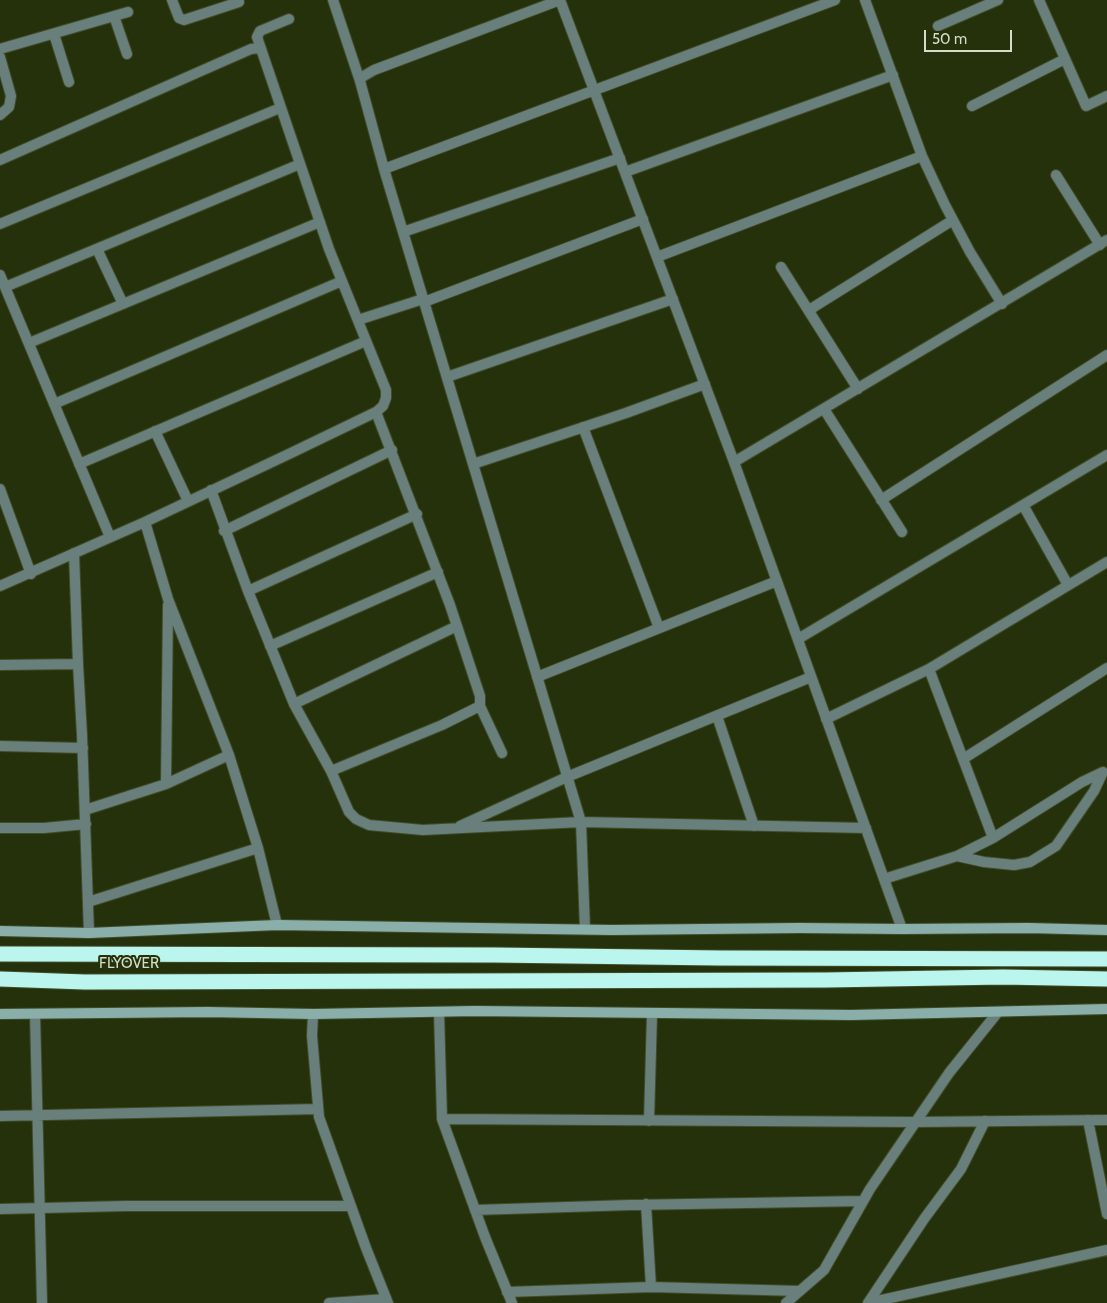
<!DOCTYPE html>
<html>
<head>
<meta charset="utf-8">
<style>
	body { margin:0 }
	#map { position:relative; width:1107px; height:1303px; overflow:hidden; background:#24310b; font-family:Cabin,sans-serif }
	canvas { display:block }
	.scale { position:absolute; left:924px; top:30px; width:88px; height:22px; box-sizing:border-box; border:2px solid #d4ddc8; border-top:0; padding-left:6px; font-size:15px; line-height:18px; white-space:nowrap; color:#d4ddc8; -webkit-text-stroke:4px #24310b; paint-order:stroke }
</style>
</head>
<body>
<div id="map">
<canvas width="1107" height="1303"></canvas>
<div class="scale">50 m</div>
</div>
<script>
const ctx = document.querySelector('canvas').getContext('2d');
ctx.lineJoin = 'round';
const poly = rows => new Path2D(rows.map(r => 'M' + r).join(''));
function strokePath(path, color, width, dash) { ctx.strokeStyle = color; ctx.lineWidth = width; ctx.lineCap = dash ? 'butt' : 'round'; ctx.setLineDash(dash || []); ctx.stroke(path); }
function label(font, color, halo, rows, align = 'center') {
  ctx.font = font + ' Cabin,sans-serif'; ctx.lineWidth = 4; ctx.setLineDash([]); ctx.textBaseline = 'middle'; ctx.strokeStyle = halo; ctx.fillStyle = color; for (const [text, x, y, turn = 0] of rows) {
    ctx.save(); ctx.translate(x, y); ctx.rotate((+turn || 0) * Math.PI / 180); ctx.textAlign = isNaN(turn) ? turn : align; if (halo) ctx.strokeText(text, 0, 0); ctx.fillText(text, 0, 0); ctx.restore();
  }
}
const street = poly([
	[172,0,179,18,184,20,239,2],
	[333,0,360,81],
	[560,0,374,70,362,77,360,81,384,169,581,822,585,929],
	[560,0,734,462,902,929],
	[865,0,922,156,945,205,970,252,1002,304],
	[1039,0,1086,106,1107,96],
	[114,16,127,54],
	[938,26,998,0],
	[54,34,69,82],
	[0,49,128,12],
	[0,57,11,96,9,107,0,115],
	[972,106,1065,59],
	[0,160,210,67,251,49,259,48],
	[384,169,835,0],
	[625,172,893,75],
	[1056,175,1100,245],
	[0,224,280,108],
	[403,232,620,158],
	[97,249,123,304],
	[657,257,922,156],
	[781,267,858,389],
	[0,275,110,537],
	[5,287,300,164],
	[424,302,643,219],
	[809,310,953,220],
	[358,320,423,299],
	[29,343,320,222],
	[447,377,673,299],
	[54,404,342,281],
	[824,409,902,532],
	[583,427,659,628],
	[155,431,188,501],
	[734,462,1107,240],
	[79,464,366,341],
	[473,464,626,413,705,384],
	[0,489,31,574],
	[211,490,248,591,294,704,331,771,349,812,356,819,369,825,423,830,581,822,866,828],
	[881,500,1107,355],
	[1023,505,1068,585],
	[224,531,392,450],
	[74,553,78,664],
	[0,586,145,522,291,453,376,412,383,406,386,398,386,390,329,249,257,37,260,31,289,19],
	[248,591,417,514],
	[798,639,1107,455],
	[270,646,438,572],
	[0,665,78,664,82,735,89,933],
	[929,669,993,838],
	[537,677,777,581],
	[294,704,457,626],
	[480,706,502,753],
	[717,716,754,826],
	[826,719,929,669,1107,562],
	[0,746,83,748],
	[963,759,1107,668],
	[331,771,442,725,480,706,480,696,450,605,376,412],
	[166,784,229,755],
	[85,810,166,784,168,605],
	[460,826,567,777,811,677],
	[0,828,44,828,86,824],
	[258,848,277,925],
	[884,879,957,856,993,838,1082,782,1103,772,1094,791,1056,846,1030,862,1014,865,984,862,957,856],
	[88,902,258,848,229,755,168,599,145,522],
	[439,1012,442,1119,485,1237,512,1303],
	[35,1014,42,1303],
	[313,1014,312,1036,319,1117,366,1248,388,1303],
	[0,1116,318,1109],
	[442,1119,915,1122,1107,1120],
	[1088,1120,1107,1214],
	[649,1121,652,1014],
	[646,1204,651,1287],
	[0,1209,126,1206,351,1206],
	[475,1210,630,1205,863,1201],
	[507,1292,651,1287,800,1291],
	[329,1303,386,1299],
	[786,1303,824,1270,870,1189,949,1073,998,1012],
	[868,1303,1107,1250],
	[868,1303,924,1219,961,1169,985,1121]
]);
const secondary = poly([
	[0,931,89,933,277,925,612,930,799,928,902,929,1028,928,1107,930],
	[0,1014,208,1012,313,1014,475,1011,851,1015,1107,1009]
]);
const highway = poly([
	[0,954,494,955,720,958,1107,959],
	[0,979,85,982,826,980,1003,977,1107,979]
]);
strokePath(street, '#404d29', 12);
strokePath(secondary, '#404d29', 12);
strokePath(highway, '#404d29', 17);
strokePath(street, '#687f7c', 10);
strokePath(secondary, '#8aafaa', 10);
strokePath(highway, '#bbf6ee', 15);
label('15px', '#d4ddc8', '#24310b', [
	["FLYOVER",129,964]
]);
</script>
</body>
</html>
